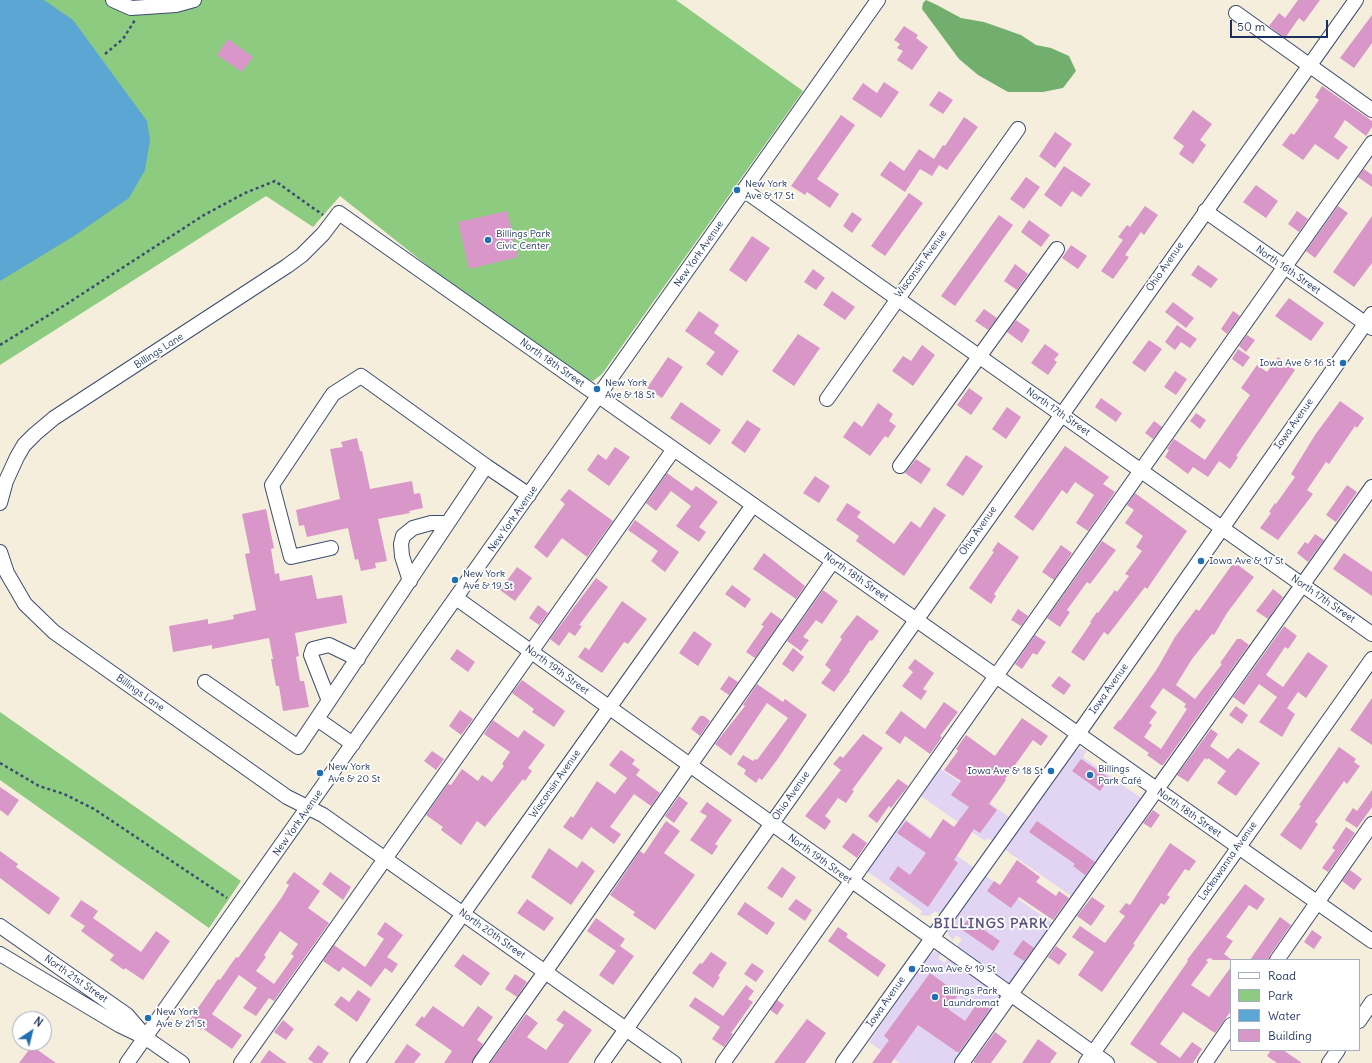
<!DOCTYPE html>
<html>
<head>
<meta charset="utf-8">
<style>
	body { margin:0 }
	#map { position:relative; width:1372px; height:1063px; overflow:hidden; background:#f6eedc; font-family:Delius,sans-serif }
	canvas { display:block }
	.legend { position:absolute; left:1230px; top:959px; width:130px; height:92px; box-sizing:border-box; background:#fff; border:1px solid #a4acbf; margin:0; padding:5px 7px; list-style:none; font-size:12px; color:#1b2f5e }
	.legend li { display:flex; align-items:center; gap:8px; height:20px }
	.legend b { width:20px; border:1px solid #a4acbf }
	.north { position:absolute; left:12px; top:1011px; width:40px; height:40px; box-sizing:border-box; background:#fff; border:1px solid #a4acbf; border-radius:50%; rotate:35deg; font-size:11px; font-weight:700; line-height:16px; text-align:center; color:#1b2f5e }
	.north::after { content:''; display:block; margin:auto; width:14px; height:18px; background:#1f6fb2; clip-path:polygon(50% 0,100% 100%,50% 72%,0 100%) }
	.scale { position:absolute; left:1230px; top:20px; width:98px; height:18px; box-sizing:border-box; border:2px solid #1b2f5e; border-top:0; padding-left:5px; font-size:12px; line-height:14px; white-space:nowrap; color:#1b2f5e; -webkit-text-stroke:3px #fff; paint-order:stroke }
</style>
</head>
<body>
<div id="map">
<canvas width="1372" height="1063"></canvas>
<ul class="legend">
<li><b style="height:5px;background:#fff"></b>Road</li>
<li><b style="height:11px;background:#8dcb81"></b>Park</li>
<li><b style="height:11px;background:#5ca6d4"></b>Water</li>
<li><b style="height:11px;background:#d897c8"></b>Building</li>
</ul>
<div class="north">N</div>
<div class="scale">50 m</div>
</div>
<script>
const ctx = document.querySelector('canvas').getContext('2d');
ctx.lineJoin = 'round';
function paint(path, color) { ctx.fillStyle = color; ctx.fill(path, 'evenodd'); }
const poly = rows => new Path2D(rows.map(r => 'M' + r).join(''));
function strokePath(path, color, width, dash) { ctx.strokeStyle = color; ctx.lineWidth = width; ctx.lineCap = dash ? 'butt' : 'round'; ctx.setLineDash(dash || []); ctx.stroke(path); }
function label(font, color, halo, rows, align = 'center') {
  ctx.font = font + ' Delius,sans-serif'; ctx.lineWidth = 3.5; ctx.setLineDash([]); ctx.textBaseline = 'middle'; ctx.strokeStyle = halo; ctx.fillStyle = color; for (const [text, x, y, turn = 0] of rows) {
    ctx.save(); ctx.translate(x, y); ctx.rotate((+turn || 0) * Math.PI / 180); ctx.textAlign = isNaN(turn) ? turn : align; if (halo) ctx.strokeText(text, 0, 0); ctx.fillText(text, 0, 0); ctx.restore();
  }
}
paint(poly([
	[1079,749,1087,750,1083,757,1144,800,1074,898,988,838,985,841,918,794,938,767,1022,826,1074,753],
	[902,817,1055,925,959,1063,900,1063,869,1042,928,957,936,951,942,953,938,959,945,963,962,939,956,935,953,940,948,935,948,929,952,923,935,911,929,916,920,915,922,911,864,869]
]), '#e2d4f3');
paint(poly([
	[0,0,676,0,803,91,602,374,593,381,588,380,438,274,340,196,313,227,266,196,0,365],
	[0,712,241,881,209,928,0,780]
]), '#8dcb81');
paint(poly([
	[926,0,937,5,961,18,984,22,1021,35,1036,45,1051,48,1069,56,1076,71,1063,88,1043,92,1008,92,978,75,959,59,922,9,923,3]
]), '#72af6f');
paint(poly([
	[0,0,44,0,73,20,147,121,150,140,145,170,129,198,74,236,0,281]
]), '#5ca6d4');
paint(poly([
	[1298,0,1320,0,1304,22,1299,18,1285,38,1269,26,1279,13,1285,18],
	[1372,15,1372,43,1354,68,1340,58],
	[904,26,918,35,916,38,928,47,912,70,897,60,903,51,897,48,900,44,894,40],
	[228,39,253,57,242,72,217,55],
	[884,82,899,92,881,118,852,99,863,83,877,93],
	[1322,86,1372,121,1372,127,1366,136,1345,120,1334,137,1348,147,1338,160,1315,144,1303,160,1282,145,1291,133,1294,135,1319,100,1315,97],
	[939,91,953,100,943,114,929,105],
	[1193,110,1212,124,1200,140,1206,145,1193,164,1179,154,1184,146,1173,138],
	[841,115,855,125,817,179,839,194,830,208,807,192,805,195,791,186],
	[964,117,978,127,947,170,939,165,932,176,920,169,905,192,880,175,890,161,904,171,919,149,934,159,943,145,945,146],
	[1055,132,1072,144,1055,168,1039,156],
	[1064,166,1091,184,1081,197,1072,191,1061,207,1044,195],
	[1364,169,1372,175,1372,187,1358,177],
	[1026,177,1040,187,1024,209,1010,199],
	[1256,185,1278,201,1266,218,1243,202],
	[909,193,923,203,885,256,871,246],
	[1145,206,1158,215,1144,235,1141,232,1125,255,1129,257,1113,279,1101,271,1123,240,1118,237,1127,225,1130,227],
	[1338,206,1348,213,1315,258,1306,251],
	[507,211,518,257,469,269,458,222],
	[1297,211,1308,219,1299,232,1288,224],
	[852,212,862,219,852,233,843,226],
	[999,215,1013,225,955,306,941,296],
	[1372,216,1372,263,1354,287,1333,272],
	[1029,220,1050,235,1041,247,1021,232],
	[752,236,770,248,746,282,729,270],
	[1071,245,1087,256,1078,269,1062,258],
	[1015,264,1028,274,1017,290,1004,281],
	[1198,265,1218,279,1211,288,1191,275],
	[813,269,825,278,816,290,804,282],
	[832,291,855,307,845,320,823,305],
	[1289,298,1324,323,1311,341,1275,316],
	[1173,302,1194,318,1186,328,1165,312],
	[984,309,997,318,988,330,975,321],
	[699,311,719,325,714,333,739,351,722,376,706,364,715,352,685,331],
	[1233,311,1240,316,1227,334,1221,329],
	[1016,320,1030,330,1022,343,1007,332],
	[1177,325,1197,339,1190,348,1181,342,1175,350,1165,342],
	[798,334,820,348,794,386,772,371],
	[1247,335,1255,340,1246,352,1239,346],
	[1149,340,1162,349,1145,372,1132,363],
	[1045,344,1059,354,1054,360,1057,362,1048,375,1031,363],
	[922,345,935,355,913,386,892,371,903,356,911,361],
	[1238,349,1250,357,1243,367,1232,359],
	[668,357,683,367,662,398,647,388],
	[1278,357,1295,370,1236,456,1238,457,1230,469,1219,461,1208,477,1193,467,1188,474,1165,457,1169,450,1167,449,1174,439,1205,460,1250,395,1241,388,1257,365,1267,372],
	[1175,371,1187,379,1176,395,1164,387],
	[969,388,983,398,971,415,957,405],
	[1101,398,1122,413,1116,422,1095,407],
	[1340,401,1364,418,1357,428,1355,426,1329,464,1326,462,1307,490,1313,494,1278,540,1260,528,1271,513,1269,512,1275,503,1276,504,1295,477,1291,474,1315,435],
	[681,402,721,430,710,445,670,418],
	[878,403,893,414,889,421,896,426,888,438,885,436,870,456,843,437,854,421,862,427],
	[1007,407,1021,417,1006,439,992,429],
	[1196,413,1206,420,1200,429,1190,421],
	[747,420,761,429,745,453,731,443],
	[1154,421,1162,427,1153,439,1145,433],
	[357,438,360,451,362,451,370,489,412,481,414,494,420,493,423,508,409,511,410,513,378,519,387,561,375,563,376,568,361,571,358,559,355,560,348,528,307,537,304,525,299,526,296,510,340,499,330,449,343,447,341,442],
	[1065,446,1109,477,1103,484,1115,492,1088,531,1076,523,1094,495,1075,482,1067,494,1062,490,1033,531,1014,517],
	[615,447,630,457,609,486,587,470,598,454,606,460],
	[966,455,983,466,963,496,946,485],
	[916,459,931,469,921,484,905,473],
	[667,473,692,491,696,486,718,502,699,527,706,532,699,542,676,526,691,506,671,491,656,511,646,503],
	[815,476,830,486,819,503,803,493],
	[1347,485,1357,492,1336,522,1326,515],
	[569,489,613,521,587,557,562,538,547,558,534,547,565,504,560,500],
	[1135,493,1187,531,1147,589,1145,587,1108,635,1104,632,1084,661,1071,652,1091,623,1090,622,1097,612,1098,613,1115,590,1117,592,1129,576,1125,574,1142,551,1136,547,1143,536,1125,523,1134,510,1127,505],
	[847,503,861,512,857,517,894,544,911,521,920,528,934,507,946,515,904,576,856,541,859,536,836,520],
	[266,509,274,548,271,549,275,574,279,573,280,581,312,575,317,599,342,595,347,623,295,633,299,656,296,657,300,681,304,681,309,707,283,711,279,686,276,686,271,659,273,659,269,638,212,649,212,645,173,652,169,626,208,619,208,624,234,619,233,615,256,610,245,554,250,553,242,514],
	[635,520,679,552,665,572,651,561,658,551,628,530],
	[1315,534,1324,540,1308,562,1297,553,1305,542,1308,544],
	[1102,541,1116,550,1090,584,1087,582,1067,610,1070,612,1060,627,1047,618],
	[998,542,1019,557,994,594,996,596,991,604,969,588,994,552,992,551],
	[1061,545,1072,553,1054,580,1042,572],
	[764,553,805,586,796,599,753,569],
	[1344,553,1372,572,1372,596,1333,569],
	[1234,562,1254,577,1227,613,1214,635,1212,634,1192,659,1176,685,1195,699,1222,664,1220,663,1237,639,1241,639,1249,645,1163,765,1161,765,1147,755,1149,753,1113,728,1119,720,1120,721,1157,669,1175,637,1196,609,1199,611],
	[1163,688,1186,704,1184,707,1187,709,1161,749,1144,737,1152,725,1149,723,1157,712,1150,707],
	[517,567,532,578,515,601,500,590],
	[596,578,608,587,579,625,582,626,575,636,569,632,559,646,550,639],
	[732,585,751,599,745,608,725,594],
	[1273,589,1283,597,1268,619,1256,611],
	[823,590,838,601,822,624,816,620,803,637,809,640,801,651,787,641],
	[622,601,647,619,628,644,624,642,602,673,578,657,585,647,589,650],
	[538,605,548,613,539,625,529,618],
	[1018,609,1028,616,1021,626,1011,620],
	[771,612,782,620,755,658,746,652,764,626,761,625],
	[857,615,879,631,872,641,870,640,849,670,850,671,834,692,821,683,831,670,825,665,842,639,840,637],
	[1284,626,1297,636,1288,649,1285,647,1266,675,1283,687,1308,652,1328,666,1306,698,1298,692,1287,708,1295,714,1282,737,1259,722,1277,697,1259,684,1244,705,1233,697],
	[694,631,712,644,698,666,679,653],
	[1035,635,1046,642,1037,655,1033,653,1022,669,1015,664],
	[793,648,804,657,793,672,782,664],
	[457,649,475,662,468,672,450,659],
	[915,659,934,673,923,689,927,691,921,700,902,686,913,672,908,668],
	[729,676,738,682,729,695,720,689],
	[1059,676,1071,685,1064,695,1051,686],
	[522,680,565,711,554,727,532,712,534,709,512,693],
	[757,684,783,702,785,699,807,715,777,760,762,780,759,778,756,783,744,774,746,770,737,764,743,755,753,761,755,759,757,760,788,718,767,703,731,756,715,744,745,706,743,705],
	[1372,698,1372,745,1350,730],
	[944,702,958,712,940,736,942,737,930,754,905,736,900,744,885,733,901,711,925,729],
	[1236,706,1248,715,1242,724,1229,715],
	[460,710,473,719,461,735,449,726],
	[700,716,704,716,710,721,700,736,691,729],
	[1022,718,1048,736,1041,746,1033,740,1005,779,1006,780,989,804,997,810,980,833,974,829,954,860,958,863,928,907,889,879,898,866,910,875,926,853,897,833,906,821,930,839,943,819,954,827,969,807,951,795,961,781,944,770,958,751,956,749,966,735,995,756],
	[493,720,518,738,524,730,545,745,528,768,532,771,525,781,523,779,485,827,477,821,461,845,441,830,443,827,426,815,448,784,451,785,462,769,478,781,482,775,492,782,504,766,502,764,510,752,484,734],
	[1211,729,1218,734,1210,746,1228,759,1238,748,1260,763,1236,796,1217,783,1226,771,1208,758,1207,760,1205,758,1188,782,1177,775],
	[863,734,883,748,852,790,854,791,846,803,838,798,825,816,831,821,825,830,805,816,841,770,833,764,840,756,843,758],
	[1339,747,1356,759,1354,762,1360,766,1347,784,1344,781,1315,822,1318,824,1301,850,1280,835,1301,806,1299,805],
	[621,750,635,760,632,764,640,770,636,775,660,793,651,806,634,794,610,827,621,834,614,844,591,827,582,840,563,827,571,816,573,818,597,781,615,794,627,778,609,765],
	[432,751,444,759,436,770,424,761],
	[1081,759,1109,778,1100,791,1072,771],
	[898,779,908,786,891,808,889,806,877,823,868,816],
	[0,787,19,800,8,816,0,810],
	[1372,790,1372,807,1357,828,1345,820,1353,808,1357,811],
	[679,796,688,803,674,823,665,816],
	[707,802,732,820,715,844,718,846,712,855,690,840,707,816,700,812],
	[1153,810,1160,815,1151,828,1143,823],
	[666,821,680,831,664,853,695,875,655,930,633,915,635,912,610,895,640,851,644,854],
	[1037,821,1095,862,1085,875,1073,866,1075,864,1029,832],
	[1346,827,1355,833,1328,872,1322,868,1335,850,1332,848],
	[853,833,867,843,857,858,842,847],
	[1170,843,1196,861,1189,871,1185,869,1167,895,1170,897,1164,905,1161,903,1133,944,1135,945,1102,992,1078,975,1094,952,1072,937,1080,926,1105,943,1125,916,1119,912,1126,903,1130,905],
	[549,848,577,868,582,861,595,871,571,905,531,877],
	[0,851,18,864,16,867,60,898,49,915,0,878],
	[1017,860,1040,877,1036,882,1056,896,1059,891,1069,898,1053,920,1019,897,1011,908,987,891,994,881,1000,885],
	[782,867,796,877,782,898,767,888],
	[1350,870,1362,879,1354,890,1342,881],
	[294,872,320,891,308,908,329,923,274,1001,269,998,256,1016,243,1008,257,988,239,975,212,1014,242,1035,232,1049,202,1028,201,1030,189,1021,218,979,220,980,236,957,238,958,282,897,289,885,286,883],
	[280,931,298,944,291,954,294,956,274,984,256,971,266,957,264,955],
	[330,872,351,887,343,900,322,884],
	[1245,884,1265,899,1257,910,1249,905,1226,937,1233,941,1224,954,1232,960,1213,960,1210,958,1206,960,1208,962,1191,985,1209,997,1231,967,1231,1011,1215,1033,1183,1012,1160,1044,1180,1058,1192,1042,1202,1049,1193,1063,1158,1063,1130,1044,1188,961,1187,960],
	[1092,897,1105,906,1091,926,1077,916],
	[527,899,554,918,544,931,517,913],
	[796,899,812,910,805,921,788,909],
	[81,900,98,911,93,918,141,952,156,931,170,941,143,980,125,968,124,970,110,960,114,955,81,931,85,926,70,916],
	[745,902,775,923,767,935,737,914],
	[1280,917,1291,925,1270,955,1269,960,1250,960],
	[596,918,625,939,620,946,634,956,613,985,599,975,616,951,587,931],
	[968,919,1000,941,993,951,961,929],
	[385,922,403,935,387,957,398,964,392,973,385,968,371,987,343,967,339,972,323,961,334,945,365,967,384,939,377,934],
	[838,927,848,934,846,937,886,965,878,977,828,941],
	[1312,930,1322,937,1314,949,1304,942],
	[1023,940,1034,948,1024,961,1013,954],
	[1056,946,1067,954,1059,965,1048,957],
	[711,952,727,963,718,976,720,977,713,988,692,973,700,963,702,964],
	[463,954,490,973,481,986,454,966],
	[752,963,764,971,756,982,744,974],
	[930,973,959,994,948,1009,965,1021,979,1001,990,1009,959,1052,957,1052,918,1025,891,1063,872,1063,889,1040,884,1036],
	[515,974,527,982,517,997,505,989],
	[746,985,754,991,748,999,753,1002,731,1033,733,1034,724,1047,712,1039,720,1027,689,1006,695,997,723,1016],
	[358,990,371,999,357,1022,334,1005,341,996,349,1002],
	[777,1000,784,1005,777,1015,770,1010],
	[433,1006,463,1027,478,1006,493,1017,477,1040,483,1044,472,1063,444,1063,452,1051,415,1025,422,1016,424,1018],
	[564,1010,592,1030,568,1063,490,1063,526,1014,538,1023,527,1037,546,1050,564,1025,556,1020],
	[807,1019,826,1033,805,1063,774,1063],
	[283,1020,294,1029,286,1040,274,1032],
	[995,1032,1007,1041,991,1063,975,1063,973,1062],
	[1038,1039,1057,1053,1050,1063,1022,1063],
	[407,1044,421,1054,414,1063,394,1063],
	[318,1045,329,1053,322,1063,314,1063,308,1059],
	[32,1046,56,1063,19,1063],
	[269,1050,287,1063,260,1063],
	[1271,1050,1283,1050,1302,1063,1277,1063,1267,1056]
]), '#d897c8');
const minor = poly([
	[113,0,131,8,176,5,194,0],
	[1236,13,1372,110],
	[745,191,1372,634],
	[1205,211,1372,328],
	[827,399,1018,129],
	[900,466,1057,249],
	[0,503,6,481,17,457,24,445,35,434,54,418,287,266,302,255,323,234,339,213,1372,941],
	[331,548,291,557,272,485,333,394,361,376,486,466],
	[0,552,7,573,25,604,54,632,287,797,323,815,674,1063],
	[410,581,402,556,401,544,403,536,413,528,431,523,448,523],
	[456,598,1107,1063],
	[205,682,298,747,486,466,529,495],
	[329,701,311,655,313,649,329,645,358,659],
	[317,719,353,744],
	[0,926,127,1015,146,1037],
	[0,954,119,1025,146,1038,182,1063],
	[1277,960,1372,824],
	[1359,1021,1372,1002],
	[127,1063,878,0],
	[241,1063,674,449],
	[357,1063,753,505],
	[480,1063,545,972,833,561],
	[602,1063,1356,0],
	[723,1063,1372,143],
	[843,1063,1078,734,1372,314],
	[962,1063,1372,487],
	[1086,1063,1372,659],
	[1205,1063,1231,1025],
	[1329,1063,1338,1050]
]);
strokePath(minor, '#3c4c71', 16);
strokePath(poly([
	[105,54,123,39,135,20],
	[0,345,65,305,204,215,245,193,275,181,323,215],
	[0,763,39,786,64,794,94,809,227,898]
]), '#3c4c71', 2.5, [3, 3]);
strokePath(minor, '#fff', 14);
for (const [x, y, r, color] of [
	[737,190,4,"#1f6fb2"],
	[488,240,4,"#1f6fb2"],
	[1343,363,4,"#1f6fb2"],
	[597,389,4,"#1f6fb2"],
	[1201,561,4,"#1f6fb2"],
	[455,580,4,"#1f6fb2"],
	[1051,771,4,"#1f6fb2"],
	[320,773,4,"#1f6fb2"],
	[1090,775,4,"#1f6fb2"],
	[912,969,4,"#1f6fb2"],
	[935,997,4,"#1f6fb2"],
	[148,1018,4,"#1f6fb2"]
]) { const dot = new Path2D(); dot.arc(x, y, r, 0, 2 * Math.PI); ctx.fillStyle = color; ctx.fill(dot); strokePath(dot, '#fff', 1.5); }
label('10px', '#1b2f5e', '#fff', [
	["New York",745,184],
	["Ave & 17 St",745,196],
	["Billings Park",496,234],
	["Civic Center",496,246],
	["Iowa Ave & 16 St",1335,363,"right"],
	["New York",605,383],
	["Ave & 18 St",605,395],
	["Iowa Ave & 17 St",1209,561],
	["New York",463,574],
	["Ave & 19 St",463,586],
	["New York",328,767],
	["Ave & 20 St",328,779],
	["Billings",1098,769],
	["Park Café",1098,781],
	["Iowa Ave & 18 St",1043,771,"right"],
	["Iowa Ave & 19 St",920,969],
	["Billings Park",943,991],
	["Laundromat",943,1003],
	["New York",156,1012],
	["Ave & 21 St",156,1024]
], 'left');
label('10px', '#1b2f5e', '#fff', [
	["New York Avenue",699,254,-55],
	["Wisconsin Avenue",921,264,-54],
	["Ohio Avenue",1165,267,-55],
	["North 16th Street",1288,270,35],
	["Billings Lane",159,351,-33],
	["North 18th Street",552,363,35],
	["North 17th Street",1058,412,35],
	["Iowa Avenue",1294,424,-55],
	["New York Avenue",513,519,-55],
	["Ohio Avenue",978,531,-55],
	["North 18th Street",856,577,35],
	["North 17th Street",1323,599,35],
	["North 19th Street",557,670,36],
	["Iowa Avenue",1109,689,-55],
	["Billings Lane",140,693,35],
	["Wisconsin Avenue",555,784,-55],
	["Ohio Avenue",791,796,-55],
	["North 18th Street",1189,813,35],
	["New York Avenue",298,823,-55],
	["North 19th Street",820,859,36],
	["Lackawanna Avenue",1228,861,-55],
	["North 20th Street",492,934,35],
	["North 21st Street",76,979,35],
	["Iowa Avenue",886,1002,-55]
]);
ctx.letterSpacing = '1px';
label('bold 14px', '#5d5383', '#fff', [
	["BILLINGS PARK",991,924]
]);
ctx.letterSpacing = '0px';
</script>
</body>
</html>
